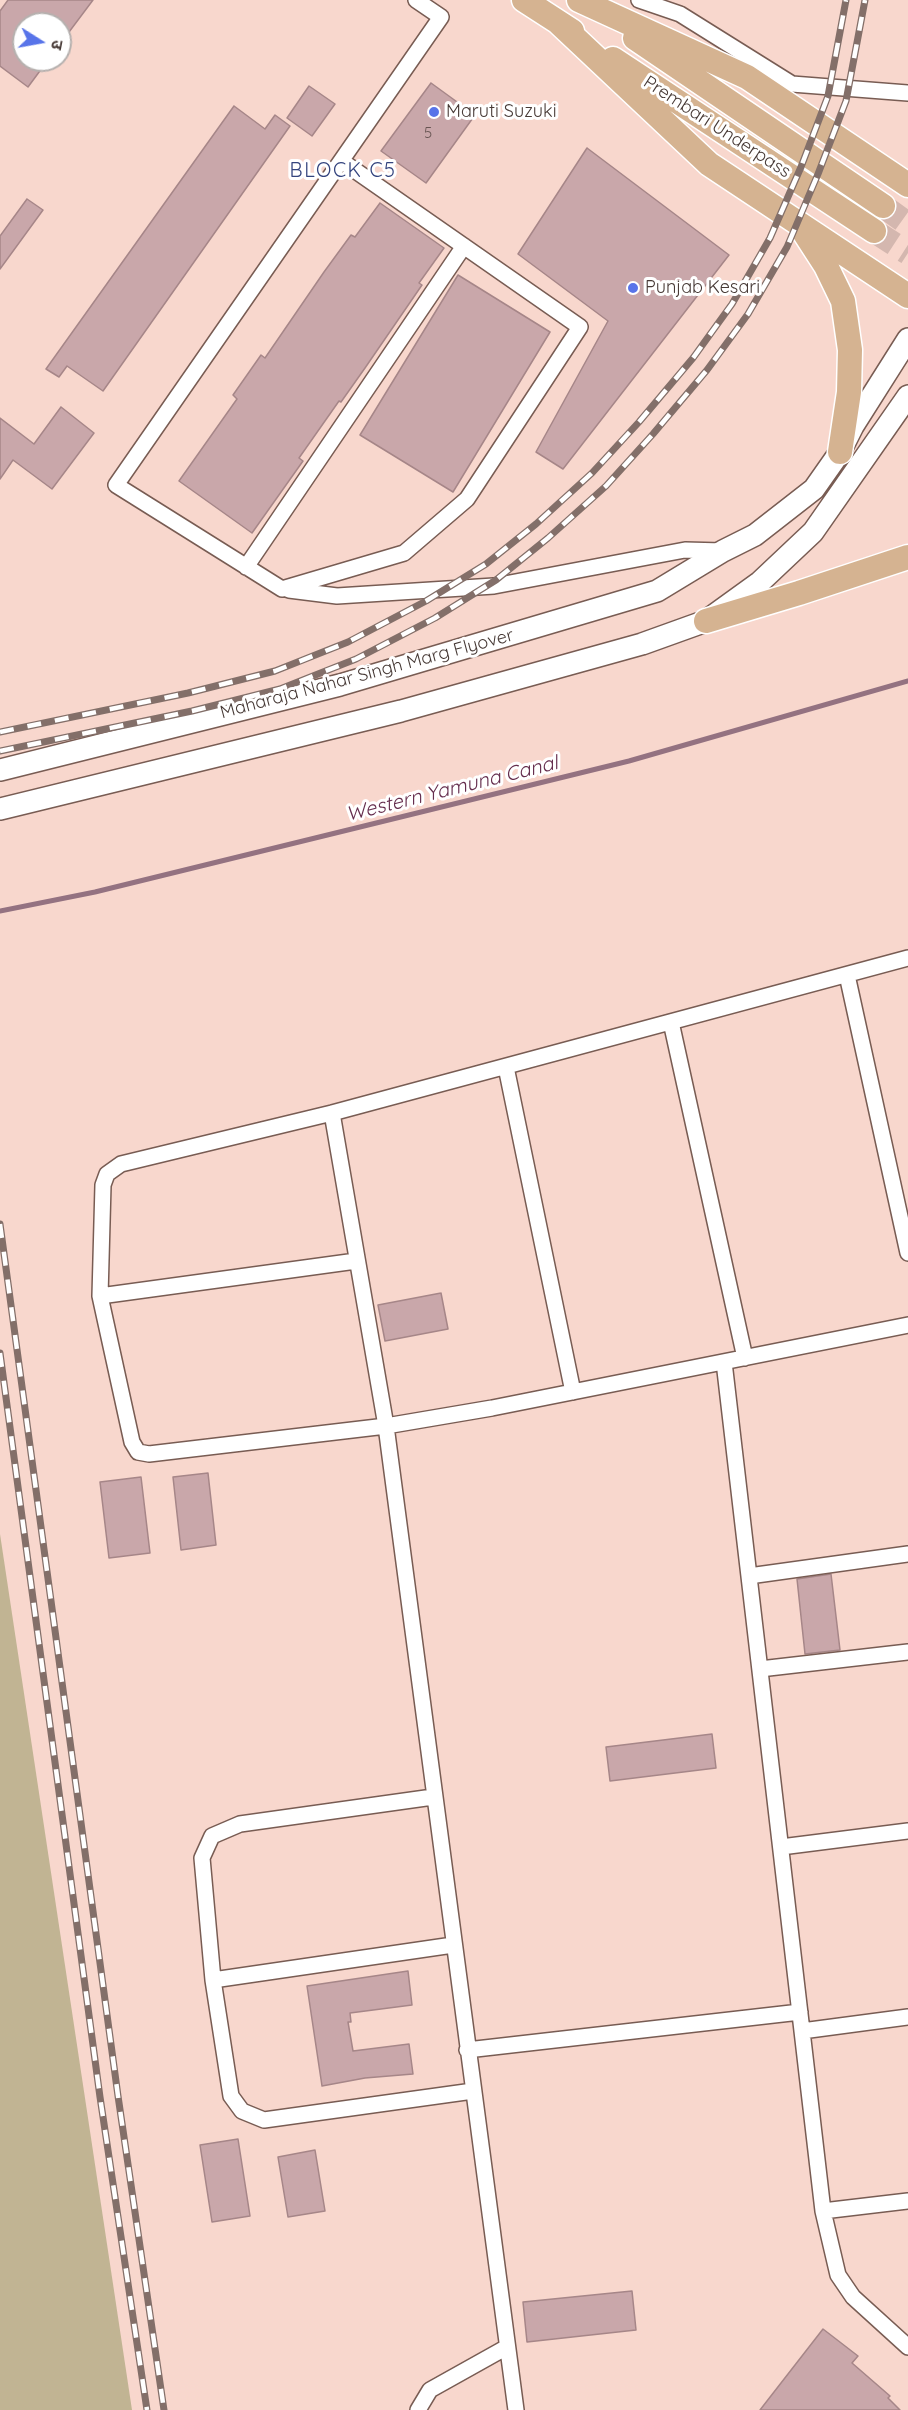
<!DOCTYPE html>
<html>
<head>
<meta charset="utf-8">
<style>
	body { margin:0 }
	#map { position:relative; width:908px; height:2410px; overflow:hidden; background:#f8d7cd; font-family:Quicksand,"Noto Sans Devanagari",sans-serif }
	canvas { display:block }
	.north { position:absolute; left:12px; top:12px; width:60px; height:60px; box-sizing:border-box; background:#fff; border:2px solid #b5b0ae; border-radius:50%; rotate:101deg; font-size:16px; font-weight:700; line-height:24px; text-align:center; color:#463935 }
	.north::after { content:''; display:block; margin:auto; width:21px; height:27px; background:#5874e9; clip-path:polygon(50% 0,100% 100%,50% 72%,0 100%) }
</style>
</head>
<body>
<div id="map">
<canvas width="908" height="2410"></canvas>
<div class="north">उ</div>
</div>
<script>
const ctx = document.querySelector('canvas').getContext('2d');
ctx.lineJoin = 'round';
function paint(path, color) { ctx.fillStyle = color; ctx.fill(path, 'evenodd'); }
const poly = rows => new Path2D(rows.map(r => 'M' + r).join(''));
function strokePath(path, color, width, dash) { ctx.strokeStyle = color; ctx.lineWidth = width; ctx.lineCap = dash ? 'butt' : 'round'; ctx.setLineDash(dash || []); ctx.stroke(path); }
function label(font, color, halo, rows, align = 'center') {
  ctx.font = font + ' Quicksand,sans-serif'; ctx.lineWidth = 6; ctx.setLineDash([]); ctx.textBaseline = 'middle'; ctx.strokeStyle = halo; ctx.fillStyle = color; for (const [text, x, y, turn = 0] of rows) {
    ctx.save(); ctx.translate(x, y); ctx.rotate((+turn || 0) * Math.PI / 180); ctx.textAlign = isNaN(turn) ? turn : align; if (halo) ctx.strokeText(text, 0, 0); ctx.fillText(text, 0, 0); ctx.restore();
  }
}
paint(poly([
	[0,1534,132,2410,0,2410]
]), '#c1b493');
strokePath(poly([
	[0,911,95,892,629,761,908,681]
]), '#947281', 5);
const building = poly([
	[8,0,93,0,60,44,60,24,24,24,24,60,48,60,28,87,0,66,0,11,8,0],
	[431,83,475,115,426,183,381,151,431,83],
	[309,86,335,104,312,136,287,118,309,86],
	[234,106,265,129,275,115,290,126,103,391,67,366,59,377,46,369,234,106],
	[587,148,729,255,563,469,536,452,608,321,518,254,587,148],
	[27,199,43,210,0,269,0,236,27,199],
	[380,203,444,248,419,283,422,285,365,368,341,402,339,401,299,458,303,461,252,533,179,481,237,399,233,395,261,355,265,358,324,272,351,235,355,237,380,203],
	[458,275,550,332,453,492,360,435,458,275],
	[61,407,94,433,52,489,13,460,0,479,0,418,34,444,61,407],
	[441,1293,448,1329,385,1341,378,1305,441,1293],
	[208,1473,216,1545,181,1550,173,1477,208,1473],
	[141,1477,150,1553,109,1558,100,1482,141,1477],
	[831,1574,840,1650,805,1654,797,1579,831,1574],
	[712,1734,716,1768,610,1781,606,1747,712,1734],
	[408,1971,412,2005,350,2013,351,2022,348,2022,353,2051,409,2044,413,2074,365,2078,322,2086,307,1986,408,1971],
	[238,2139,250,2216,212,2222,200,2145,238,2139],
	[315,2150,325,2211,288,2217,278,2157,315,2150],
	[632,2291,636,2330,527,2342,523,2302,632,2291],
	[823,2329,858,2356,852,2363,890,2396,888,2398,900,2410,760,2410,823,2329]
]);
paint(building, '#c9a7aa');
strokePath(building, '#a68688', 1.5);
strokePath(poly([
	[883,206,908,224],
	[874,231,908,253]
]), '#d4b7af', 24, [24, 12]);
const street = poly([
	[639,0,680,14,792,84,908,93],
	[343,162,580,327,467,499,404,553,282,589,116,485,441,17,416,0],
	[246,567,464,246],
	[289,590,337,596,494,586,685,550,723,551],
	[908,958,332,1113,121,1164,107,1174,103,1185,100,1296,132,1442,138,1452,149,1454,386,1426,492,1408,908,1325],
	[847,975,908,1253],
	[671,1022,745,1358],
	[506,1067,573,1392],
	[332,1113,386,1426,516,2410],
	[100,1296,356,1261],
	[724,1362,823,2211,838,2275,853,2297,908,2347],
	[749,1576,908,1554],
	[760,1669,908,1652],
	[433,1797,240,1824,212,1836,202,1858,213,1980,231,2096,242,2111,264,2120,473,2091],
	[781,1847,908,1831],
	[213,1980,453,1945],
	[802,2031,908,2017],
	[467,2050,800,2012],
	[823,2211,908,2201],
	[418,2410,430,2390,507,2347]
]);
const secondary = poly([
	[0,770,340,685,657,591,723,551,755,535,814,489,840,452,853,426,908,339],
	[0,809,401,711,642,644,706,621,760,582,813,532,908,396]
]);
const primary = poly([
	[524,0,572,31],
	[579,0,747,77,908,185],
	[559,23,709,164,908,296],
	[635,38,883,206],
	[613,59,874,231],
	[804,232,826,266,843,301,850,350,849,392,840,452],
	[706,621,799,593,908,557]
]);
strokePath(street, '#785c53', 18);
strokePath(secondary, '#785c53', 24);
strokePath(primary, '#fff', 27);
strokePath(street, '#fff', 15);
strokePath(secondary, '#fff', 21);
strokePath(primary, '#d5b391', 24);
const rail = poly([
	[0,732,188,693,275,671,348,642,426,601,486,564,536,524,592,473,639,422,693,358,732,304,770,238,801,167,828,96,846,0],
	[0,751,192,711,280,689,356,659,435,618,496,580,548,538,606,486,653,434,707,370,748,314,787,247,818,174,846,101,865,0],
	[0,1224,118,2096,164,2410],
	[0,1353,100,2097,147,2410]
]);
strokePath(rail, '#836f69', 7);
strokePath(rail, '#fff', 4.5, [14]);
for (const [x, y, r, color] of [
	[434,112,6,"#5874e9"],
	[633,288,6,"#5874e9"]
]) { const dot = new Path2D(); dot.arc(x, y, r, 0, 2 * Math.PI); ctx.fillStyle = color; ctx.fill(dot); strokePath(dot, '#fff', 2); }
label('15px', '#675452', null, [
	["5",428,133]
]);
label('18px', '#463935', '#fff', [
	["Maruti Suzuki",446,112],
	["Punjab Kesari",645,288]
], 'left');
label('18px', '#463935', '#fff', [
	["Prembari Underpass",717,127,33],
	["Maharaja Nahar Singh Marg Flyover",367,674,-15]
]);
ctx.letterSpacing = '1.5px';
label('20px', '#34447e', '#fff', [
	["BLOCK C5",343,171]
]);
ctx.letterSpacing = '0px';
label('italic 20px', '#652d4d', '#fff', [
	["Western Yamuna Canal",452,789,-14]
]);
</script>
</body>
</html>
